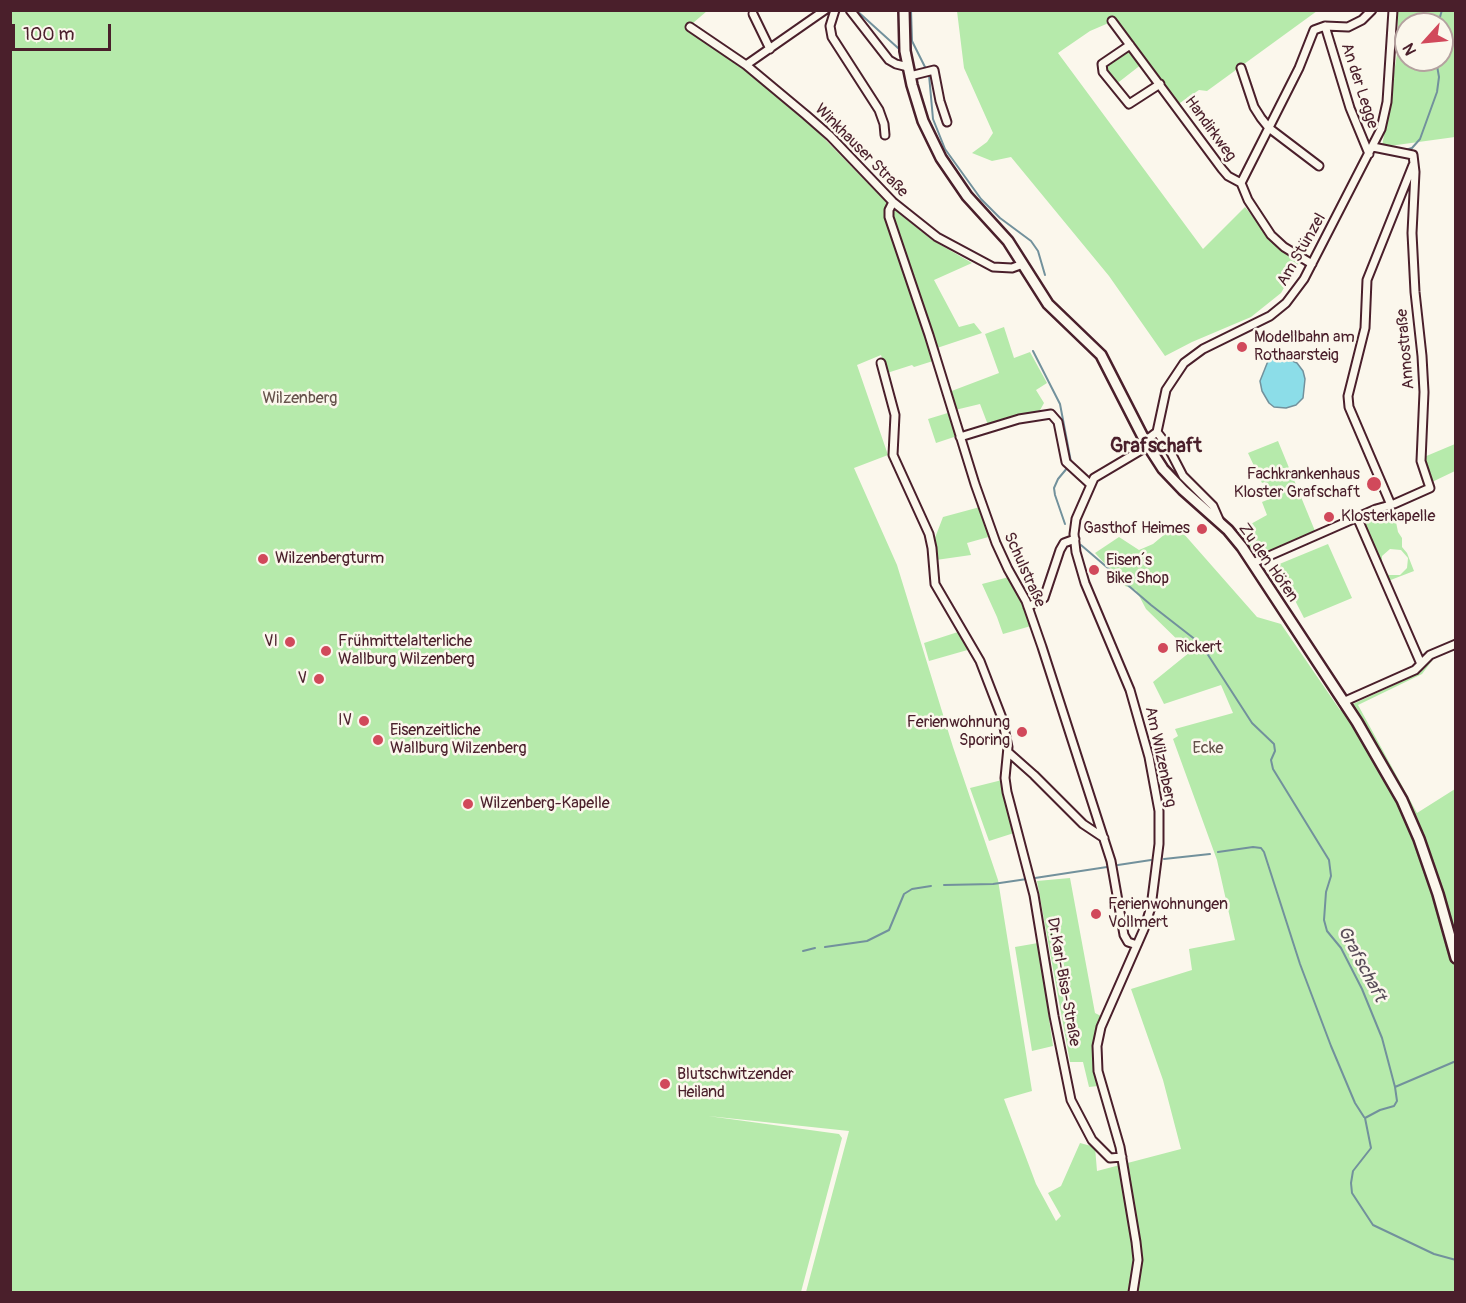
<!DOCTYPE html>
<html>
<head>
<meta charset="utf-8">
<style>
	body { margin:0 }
	#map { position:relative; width:1466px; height:1303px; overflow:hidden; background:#fbf7ec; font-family:Pangolin,sans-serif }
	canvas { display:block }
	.frame { position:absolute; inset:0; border:12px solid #4a1f2b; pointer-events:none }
	.north { position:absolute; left:1394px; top:12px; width:60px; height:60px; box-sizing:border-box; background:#fbf7ec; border:2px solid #b4a19f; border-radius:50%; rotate:243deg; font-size:16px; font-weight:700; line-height:24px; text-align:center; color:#4a1f2b }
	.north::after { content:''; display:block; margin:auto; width:21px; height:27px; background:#d1495b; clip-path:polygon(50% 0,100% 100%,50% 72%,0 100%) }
	.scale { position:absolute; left:12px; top:24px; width:99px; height:27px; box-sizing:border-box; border:3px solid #4a1f2b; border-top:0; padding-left:8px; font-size:18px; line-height:21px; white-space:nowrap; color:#4a1f2b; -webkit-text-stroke:4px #fbf7ec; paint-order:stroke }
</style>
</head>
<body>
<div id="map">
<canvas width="1466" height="1303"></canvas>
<div class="frame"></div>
<div class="north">N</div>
<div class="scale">100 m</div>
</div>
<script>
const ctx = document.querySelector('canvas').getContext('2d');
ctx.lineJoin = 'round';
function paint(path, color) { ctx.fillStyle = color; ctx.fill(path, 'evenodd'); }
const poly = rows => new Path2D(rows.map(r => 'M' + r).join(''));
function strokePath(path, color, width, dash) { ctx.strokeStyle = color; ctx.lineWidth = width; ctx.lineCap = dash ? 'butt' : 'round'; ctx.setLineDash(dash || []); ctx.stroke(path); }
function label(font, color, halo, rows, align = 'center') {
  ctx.font = font + ' Pangolin,sans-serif'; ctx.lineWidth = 5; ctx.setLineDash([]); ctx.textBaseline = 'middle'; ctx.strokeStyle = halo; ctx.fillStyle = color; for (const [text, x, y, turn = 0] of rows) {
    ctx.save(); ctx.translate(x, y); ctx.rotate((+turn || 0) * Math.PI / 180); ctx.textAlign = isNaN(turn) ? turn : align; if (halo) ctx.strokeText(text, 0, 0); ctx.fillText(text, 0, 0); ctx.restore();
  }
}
paint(poly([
	[10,11,707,11,686,29,744,68,811,125,890,206,932,240,972,263,934,280,959,327,974,323,982,333,931,350,933,361,914,367,912,365,887,373,881,355,857,365,888,455,854,468,897,565,953,747,998,880,1032,1091,1004,1099,1036,1184,1056,1221,1061,1216,1048,1193,1061,1186,1080,1143,1095,1147,1097,1171,1181,1149,1163,1080,1131,989,1192,970,1189,949,1235,940,1217,860,1173,739,1178,736,1175,729,1233,713,1221,685,1164,704,1153,682,1190,652,1146,609,1136,590,1125,586,1095,553,1119,537,1139,550,1153,544,1176,525,1257,617,1281,624,1340,710,1420,673,1433,657,1455,646,1455,649,1434,658,1422,674,1358,705,1417,813,1455,789,1455,1292,806,1292,849,1131,708,1116,839,1134,842,1138,801,1292,11,1292],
	[957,11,1317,11,1207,91,1199,90,1174,107,1142,64,1115,85,1105,71,1105,65,1126,51,1131,51,1111,22,1090,31,1058,53,1203,249,1245,207,1278,248,1299,262,1281,293,1251,317,1192,342,1165,356,1109,276,1011,157,992,161,972,153,987,142,993,133,964,68],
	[1398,11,1455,11,1455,137,1382,147,1398,48],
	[1406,24,1442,24,1442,60,1406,60],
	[1004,327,1014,358,1030,352,1047,383,1036,390,1044,403,1039,412,1020,415,988,425,980,404,955,410,949,392,999,373,985,334],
	[951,412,957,436,936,443,928,419],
	[1278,441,1315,531,1256,558,1248,545,1251,539,1249,525,1267,515,1262,502,1272,498,1265,482,1262,483,1248,453],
	[1455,444,1455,471,1432,482,1426,468,1424,457],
	[980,507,992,536,967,543,971,555,936,560,933,543,943,517],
	[1383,508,1396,522,1398,532,1402,538,1402,547,1407,553,1414,571,1388,581,1383,570,1389,575,1400,575,1407,568,1408,558,1401,550,1390,549,1382,556,1382,566,1362,521,1365,516],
	[1328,544,1352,598,1304,618,1277,565],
	[1009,577,1019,596,1031,626,1003,634,997,617,982,584],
	[961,631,971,649,929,661,924,643],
	[1002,780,1014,833,989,841,970,788],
	[1070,878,1095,1013,1101,1016,1092,1051,1098,1086,1089,1087,1083,1062,1070,1062,1037,881],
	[1038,943,1053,1046,1032,1051,1015,947]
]), '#b6eaab');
const water = poly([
	[1281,356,1297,363,1303,371,1305,379,1303,398,1296,405,1286,408,1274,407,1269,403,1262,391,1260,381,1268,361,1275,357,1281,356]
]);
paint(water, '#8cdde8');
strokePath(water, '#72919c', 1.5);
strokePath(poly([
	[856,10,898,48],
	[911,10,912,41,929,75,933,119,945,149,981,199,1000,218,1031,241,1038,251,1045,275],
	[1438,24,1442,10],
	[1405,150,1412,148,1420,139,1437,92,1439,77,1436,60],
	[1033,351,1060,404,1071,462],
	[1065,524,1055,495,1054,488,1058,479,1068,467],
	[1081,545,1151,605,1201,644,1252,723,1274,744,1275,751,1271,760,1273,769,1329,860,1331,876,1326,892,1324,920,1327,931,1341,948,1362,989,1382,1038,1395,1087,1397,1101,1394,1106,1380,1110,1365,1118,1371,1148,1353,1171,1351,1183,1352,1193,1373,1225,1434,1254,1456,1260],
	[1218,852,1253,847,1261,848,1264,852,1300,964,1331,1046,1355,1103,1364,1117],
	[1164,859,1210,854],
	[1118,865,1151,860],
	[1035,878,1107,867],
	[944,885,993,884,1027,879],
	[825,947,867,941,889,930,904,894,912,889,931,886],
	[803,951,815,948],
	[1395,1087,1456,1061]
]), '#72919c', 2);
const street = poly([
	[835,10,830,26,832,37,879,110,884,124,885,135],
	[850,10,889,60,896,64,908,67],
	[753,14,770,49],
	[1112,21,1222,169,1228,176,1241,183,1248,200,1271,235,1284,247,1312,264],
	[1325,26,1350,108,1369,154],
	[690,27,746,65,806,115,830,136,893,202,937,237,993,267,1012,268,1023,264],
	[1130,45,1102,64,1103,72,1129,104,1160,84],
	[746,65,825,10],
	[1241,68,1254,107,1261,118,1269,128,1319,166],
	[910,76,934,70,940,101,947,122],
	[1241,183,1299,68,1314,30,1325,26,1348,27,1362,20,1372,10],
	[893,202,889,210,889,217,929,335,975,484,996,543,1008,569,1026,601,1042,647,1111,861,1124,935,1128,942,1137,945],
	[881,363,895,415,893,455,929,534,932,548,935,584,980,661,1002,718,1008,747,1005,778,1007,792,1034,895,1054,1016,1071,1100,1092,1140,1110,1158,1122,1157],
	[1157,432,1167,445,1183,476,1213,506,1220,522],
	[960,437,1019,419,1051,414,1058,422,1066,462,1090,484],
	[1145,441,1157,432,1166,390,1184,363,1203,349,1270,316,1286,303,1304,279,1381,129,1387,102,1393,10],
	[1391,505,1349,407,1348,396,1365,328,1367,280,1413,165],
	[1357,517,1421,664],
	[1253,563,1376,509,1394,504,1430,488,1421,461,1424,392,1422,356,1415,292,1412,233,1415,172,1413,155,1373,147],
	[1028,607,1044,598,1060,550,1064,543,1075,539],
	[1343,702,1415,670,1430,655,1456,644],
	[1008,752,1034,775,1083,824,1104,838],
	[1133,1292,1138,1260,1136,1242,1120,1147,1098,1071,1097,1046,1101,1027,1144,929,1151,907,1159,844,1159,811,1149,757,1130,690,1085,583,1076,552,1074,534,1076,519,1094,478,1148,446]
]);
const secondary = poly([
	[904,10,905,51,912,85,923,121,941,158,967,196,1008,241,1048,304,1101,355,1145,441,1163,469,1183,490,1228,530,1242,547,1357,722,1402,800,1419,839,1438,894,1456,958]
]);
strokePath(street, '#4a1f2b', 11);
strokePath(secondary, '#4a1f2b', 14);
strokePath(street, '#fbf7ec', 7);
strokePath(secondary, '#fbf7ec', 9);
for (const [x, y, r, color] of [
	[1242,347,6,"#d1495b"],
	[1374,484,8,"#d1495b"],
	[1329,517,6,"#d1495b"],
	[1202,529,6,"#d1495b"],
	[263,559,6,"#d1495b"],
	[1094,570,6,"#d1495b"],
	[290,642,6,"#d1495b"],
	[1163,648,6,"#d1495b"],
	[326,651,6,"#d1495b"],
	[319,679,6,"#d1495b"],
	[364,721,6,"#d1495b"],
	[1022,732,6,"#d1495b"],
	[378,740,6,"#d1495b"],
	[468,804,6,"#d1495b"],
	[1096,914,6,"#d1495b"],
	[665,1084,6,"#d1495b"]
]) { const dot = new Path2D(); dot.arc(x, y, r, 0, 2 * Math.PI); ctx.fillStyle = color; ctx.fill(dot); strokePath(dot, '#fbf7ec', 2); }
label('16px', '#4a1f2b', '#fbf7ec', [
	["An der Legge",1359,86,72],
	["Handirkweg",1210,129,54],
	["Winkhauser Straße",861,151,45],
	["Am Stünzel",1302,250,-60],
	["Annostraße",1406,349,-95],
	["Zu den Höfen",1268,563,55],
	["Schulstraße",1024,570,66],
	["Am Wilzenberg",1160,757,78],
	["Dr.Karl-Bisa-Straße",1063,982,80]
]);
label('16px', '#4a1f2b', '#fbf7ec', [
	["Modellbahn am",1254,338],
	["Rothaarsteig",1254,356],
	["Fachkrankenhaus",1360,475,"right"],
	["Kloster Grafschaft",1360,493,"right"],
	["Klosterkapelle",1341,517],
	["Gasthof Heimes",1190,529,"right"],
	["Wilzenbergturm",275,559],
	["Eisen´s",1106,561],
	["Bike Shop",1106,579],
	["VI",278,642,"right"],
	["Frühmittelalterliche",338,642],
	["Wallburg Wilzenberg",338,660],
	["Rickert",1175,648],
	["V",307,679,"right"],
	["IV",352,721,"right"],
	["Ferienwohnung",1010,723,"right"],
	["Sporing",1010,741,"right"],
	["Eisenzeitliche",390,731],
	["Wallburg Wilzenberg",390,749],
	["Wilzenberg-Kapelle",480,804],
	["Ferienwohnungen",1108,905],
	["Vollmert",1108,923],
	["Blutschwitzender",677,1075],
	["Heiland",677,1093]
], 'left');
label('16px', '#65524b', '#fbf7ec', [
	["Wilzenberg",300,399],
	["Ecke",1208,749]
]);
label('italic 18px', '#5a4e5a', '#fbf7ec', [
	["Grafschaft",1361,964,62]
]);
label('bold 20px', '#4a1f2b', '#fbf7ec', [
	["Grafschaft",1156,447]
]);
</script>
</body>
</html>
